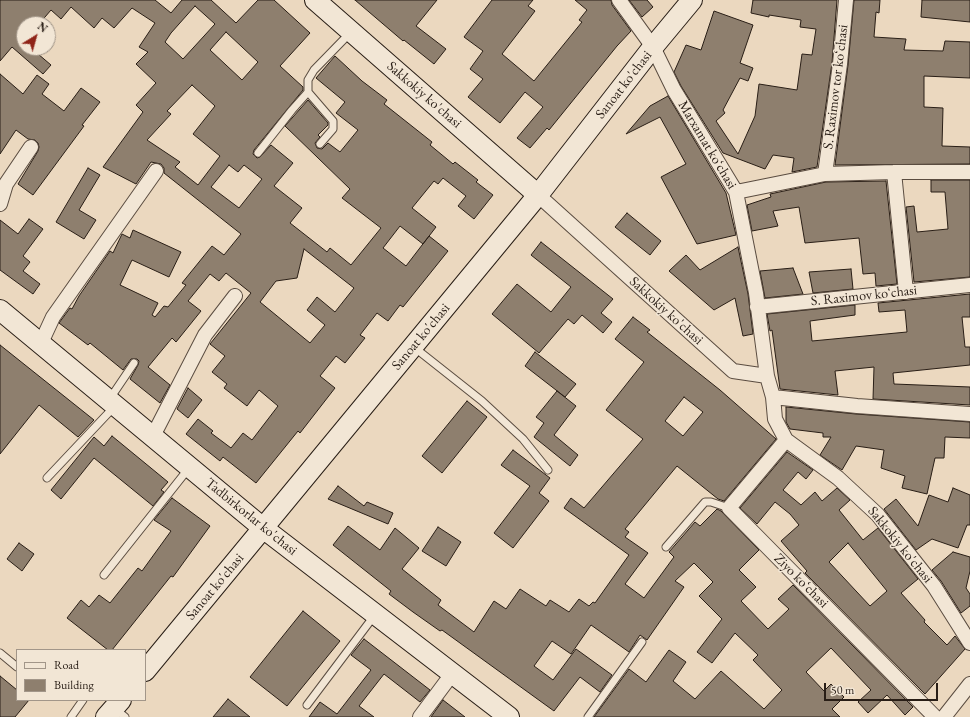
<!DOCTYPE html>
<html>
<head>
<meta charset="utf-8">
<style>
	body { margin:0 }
	#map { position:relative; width:970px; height:717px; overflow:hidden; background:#ebd8bf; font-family:"EB Garamond",serif }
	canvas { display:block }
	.legend { position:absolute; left:16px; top:649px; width:130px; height:52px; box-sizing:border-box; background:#f2e6d5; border:1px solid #a29689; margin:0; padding:5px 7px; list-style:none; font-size:12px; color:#291e16 }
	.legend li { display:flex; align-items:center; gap:8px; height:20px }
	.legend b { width:20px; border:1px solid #a29689 }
	.north { position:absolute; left:16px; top:16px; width:40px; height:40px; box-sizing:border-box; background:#f2e6d5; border:1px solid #a29689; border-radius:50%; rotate:37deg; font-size:11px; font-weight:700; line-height:16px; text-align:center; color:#291e16 }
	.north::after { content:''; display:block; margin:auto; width:14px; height:18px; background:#8f2418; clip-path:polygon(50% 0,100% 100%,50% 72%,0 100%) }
	.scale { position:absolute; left:824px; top:683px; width:114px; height:18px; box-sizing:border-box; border:2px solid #291e16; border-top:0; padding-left:5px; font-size:12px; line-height:14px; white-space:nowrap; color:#291e16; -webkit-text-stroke:3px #f2e6d5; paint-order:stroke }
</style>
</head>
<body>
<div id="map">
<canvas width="970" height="717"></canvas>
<ul class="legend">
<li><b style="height:5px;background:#f2e6d5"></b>Road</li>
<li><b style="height:11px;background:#8e7f6e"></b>Building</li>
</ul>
<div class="north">N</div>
<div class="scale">50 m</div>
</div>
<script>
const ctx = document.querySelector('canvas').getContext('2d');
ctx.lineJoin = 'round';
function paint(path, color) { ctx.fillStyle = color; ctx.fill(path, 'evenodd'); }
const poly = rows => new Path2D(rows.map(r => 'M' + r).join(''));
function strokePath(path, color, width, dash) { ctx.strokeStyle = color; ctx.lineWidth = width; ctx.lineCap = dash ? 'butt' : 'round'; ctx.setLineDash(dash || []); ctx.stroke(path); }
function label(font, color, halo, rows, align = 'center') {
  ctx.font = font + ' "EB Garamond",serif'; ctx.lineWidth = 3; ctx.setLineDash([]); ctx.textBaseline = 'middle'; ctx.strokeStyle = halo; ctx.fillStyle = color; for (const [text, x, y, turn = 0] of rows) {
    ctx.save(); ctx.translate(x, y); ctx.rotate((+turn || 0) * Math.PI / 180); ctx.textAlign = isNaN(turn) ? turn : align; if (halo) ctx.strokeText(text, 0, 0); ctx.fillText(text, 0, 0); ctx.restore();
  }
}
const building = poly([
	[0,0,155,0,171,13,182,0,211,0,236,23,258,0,274,0,310,33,280,66,303,87,303,90,254,150,253,154,257,158,260,157,271,145,293,163,274,186,302,208,290,223,327,252,330,248,351,265,381,228,342,198,350,189,285,126,308,100,328,123,328,125,318,135,320,137,315,143,317,148,322,149,328,143,340,152,358,130,336,113,345,102,316,78,335,56,362,81,387,100,384,104,432,142,430,145,453,164,455,162,478,180,476,182,493,195,474,219,458,206,466,196,443,178,438,184,434,181,412,208,436,227,423,244,400,226,383,248,406,266,429,236,448,251,403,307,400,305,388,321,377,313,360,335,365,338,345,363,336,356,320,376,335,388,300,433,298,431,256,483,223,457,220,461,186,434,198,419,213,431,211,433,231,448,243,433,252,440,278,406,259,390,247,406,224,388,227,384,212,372,225,356,210,344,251,293,226,273,219,281,210,274,188,301,201,311,176,342,172,338,148,367,170,385,160,403,130,379,138,365,139,361,137,359,131,359,123,370,90,343,88,345,59,323,70,308,72,309,79,296,110,251,113,253,122,234,130,238,133,230,181,252,169,277,132,260,120,285,158,303,152,315,155,317,164,306,168,307,186,285,182,283,212,246,224,255,241,234,164,173,164,168,161,164,151,162,136,184,103,167,143,112,136,105,156,83,136,64,148,52,139,47,155,23,132,8,114,28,102,18,94,28,71,7,61,19,51,10,39,24,24,24,24,48,31,48,51,65,43,74,12,47,0,61,0,0],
	[195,6,215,24,183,59,165,42,171,33,195,6],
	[226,32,258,62,242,80,210,50,226,32],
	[192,85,215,106,193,134,220,156,198,185,175,167,180,162,147,140,171,114,167,111,192,85],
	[229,165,238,172,244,165,262,179,239,208,211,187,229,165],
	[304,249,354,288,335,312,317,297,307,310,325,325,310,343,260,302,276,281,297,278,304,249],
	[355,0,437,0,416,26,446,49,434,64,404,40,403,41,355,0],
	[492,0,533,0,528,6,535,11,502,54,534,81,582,22,579,20,587,10,575,0,611,0,612,5,631,31,617,46,549,130,547,128,530,148,517,138,543,107,525,92,500,123,468,97,483,79,470,69,483,51,464,37,492,0],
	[629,0,647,0,653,7,642,17,629,0],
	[753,0,837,0,832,63,817,167,792,172,794,158,773,155,765,169,723,153,681,86,674,72,686,45,701,50,714,11,753,25,740,63,753,68,748,81,740,78,723,110,725,113,716,121,738,154,755,116,759,84,797,90,802,54,812,55,816,29,800,27,801,20,769,15,769,17,751,13,753,0],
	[854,0,880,0,879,13,876,12,874,37,906,39,904,50,943,51,945,41,970,42,970,78,924,76,924,107,943,108,942,146,970,147,970,164,835,165,848,65,854,0],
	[922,0,970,0,970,22,921,17,922,0],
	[0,74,23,94,37,75,49,84,42,94,64,111,81,88,100,102,82,125,84,126,33,195,18,184,38,151,39,147,38,143,35,140,28,139,16,130,0,154,0,74],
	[668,96,726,193,736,235,697,244,661,177,686,164,660,117,626,134,650,106,668,96],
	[88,168,100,175,79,210,96,220,84,239,56,222,88,168],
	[931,180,970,180,970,277,914,282,906,207,914,206,917,232,948,229,945,192,931,192,931,180],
	[886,181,897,284,876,286,875,273,863,274,859,238,805,243,799,207,773,211,778,226,752,231,747,205,771,197,770,194,826,182,886,181],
	[627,213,661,241,650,255,615,227,627,213],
	[29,219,43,229,23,256,30,262,23,271,40,284,33,294,0,270,0,220,18,234,29,219],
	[541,242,613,299,601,313,612,322,603,333,582,315,574,324,568,319,539,353,492,314,517,284,551,312,571,287,531,255,541,242],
	[738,247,748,294,753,334,743,336,735,298,714,310,669,271,686,255,700,270,738,247],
	[793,268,803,294,765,298,760,271,793,268],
	[851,269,853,289,813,293,809,272,851,269],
	[970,294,970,317,962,317,965,347,970,347,970,365,893,373,894,384,970,387,970,405,873,399,874,367,835,371,838,395,780,389,772,330,770,331,767,314,855,305,855,315,810,321,812,341,907,332,905,310,879,312,878,303,970,294],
	[633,317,650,330,647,332,720,390,776,439,724,501,718,499,677,466,625,529,629,532,625,537,648,553,625,584,644,598,674,557,669,552,695,522,700,526,717,509,721,511,759,550,739,570,756,587,741,601,768,629,789,609,778,599,793,585,913,707,905,715,887,695,868,713,858,702,871,690,831,648,806,672,824,691,831,684,844,697,832,709,840,717,594,717,629,669,646,682,669,650,686,662,673,681,695,699,721,671,764,709,782,690,753,660,758,655,735,633,712,663,697,652,722,619,699,596,713,582,694,563,675,581,684,587,647,640,640,635,629,652,591,625,571,654,552,641,534,666,553,680,576,649,612,675,600,692,580,677,554,711,442,630,440,631,413,612,389,594,391,591,333,545,348,526,380,550,395,528,419,548,402,569,441,600,438,605,474,632,494,601,506,609,520,589,546,606,550,600,569,612,579,599,589,606,593,602,595,603,629,555,564,508,571,498,584,508,643,439,606,410,644,362,615,339,633,317],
	[684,397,703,412,683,436,665,421,684,397],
	[0,345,94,420,78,437,39,405,0,454,0,345],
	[535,352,576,384,565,397,525,366,535,352],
	[188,388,202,400,188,418,177,409,188,388],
	[557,391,576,406,554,435,578,455,570,466,534,437,544,423,536,417,557,391],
	[467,401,487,417,442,473,422,456,467,401],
	[786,407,856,414,970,422,970,438,945,437,944,458,935,458,927,494,902,488,905,476,881,468,884,450,856,446,842,470,820,455,831,437,823,437,823,433,790,429,786,422,786,407],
	[112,436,168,482,161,490,164,492,153,506,94,458,61,499,51,490,94,437,104,446,112,436],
	[513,450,550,478,539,493,549,501,513,548,494,533,530,486,501,465,513,450],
	[787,452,813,470,806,479,798,472,783,490,801,505,815,492,822,501,837,488,850,500,839,510,863,540,878,528,918,579,901,593,925,620,924,622,947,645,955,636,965,649,925,694,805,573,807,571,781,541,799,525,790,514,775,502,757,524,740,508,787,452],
	[848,543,887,591,870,606,829,562,848,543],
	[338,486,364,506,367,502,393,513,388,524,328,499,338,486],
	[953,488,970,495,970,525,967,525,958,548,932,539,916,550,884,509,896,499,918,526,929,495,948,502,953,488],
	[172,498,210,526,173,577,171,576,112,650,108,650,67,618,81,600,89,607,99,595,110,603,138,568,142,571,171,531,154,520,172,498],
	[438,527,461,542,446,566,422,551,438,527],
	[19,543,34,554,22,571,7,559,19,543],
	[953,552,970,557,970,571,966,588,970,594,970,606,961,613,941,581,932,570,953,552],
	[303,611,340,641,287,706,250,677,303,611],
	[364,639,430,690,420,702,384,674,359,706,374,717,309,717,320,702,337,714,371,670,351,655,364,639],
	[0,676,17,690,17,700,29,700,15,717,0,717,0,676],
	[228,699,250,717,213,717,228,699],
	[443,700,465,717,431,717,443,700]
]);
paint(building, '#8e7f6e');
strokePath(building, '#291e16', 1);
const lane = poly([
	[320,144,333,129,333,121,308,92,308,80,314,70,351,32],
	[258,153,292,110,308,92],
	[415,348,482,401,523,439,548,470],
	[109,400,134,363],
	[47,478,114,407],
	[666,547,705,502,711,502,729,508],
	[104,575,189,468],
	[0,653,17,667],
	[307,705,374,616],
	[114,708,125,717],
	[71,717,83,700],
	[588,717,642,642]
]);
const street = poly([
	[619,0,653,47,674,90,736,192,756,293,767,376],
	[894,172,906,292],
	[825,174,840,64,846,0],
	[736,192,825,174,894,172,970,172],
	[538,195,733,371,767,376,773,397,775,419,786,440,838,478,878,515,934,586,970,643],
	[0,204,6,184,31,147],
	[757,307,970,285],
	[41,343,53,317,156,171],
	[773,397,857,406,970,414],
	[153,436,205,335,235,296],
	[786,440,729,508,935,717],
	[420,717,452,674],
	[944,717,970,684]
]);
const secondary = poly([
	[315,0,538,195],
	[0,310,263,528,509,717],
	[145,671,538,195,653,47,692,0],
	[106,717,121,700]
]);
strokePath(lane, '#5a4c40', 9);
strokePath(street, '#5a4c40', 16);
strokePath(secondary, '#291e16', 22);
strokePath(lane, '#f2e6d5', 7);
strokePath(street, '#f2e6d5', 14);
strokePath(secondary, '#f2e6d5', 20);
label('14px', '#291e16', '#f2e6d5', [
	["Sanoat ko'chasi",624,85,-52],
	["S. Raximov tor koʻchasi",836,87,-83],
	["Sakkokiy ko'chasi",424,95,41],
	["Marxamat koʻchasi",707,145,59],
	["S. Raximov koʻchasi",864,296,-6],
	["Sakkokiy ko'chasi",666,311,42],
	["Sanoat ko'chasi",421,337,-50],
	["Tadbirkorlar ko'chasi",251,517,39],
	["Sakkokiy ko'chasi",900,545,51],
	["Ziyo koʻchasi",801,581,45],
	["Sanoat ko'chasi",215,587,-50]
]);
</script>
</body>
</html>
